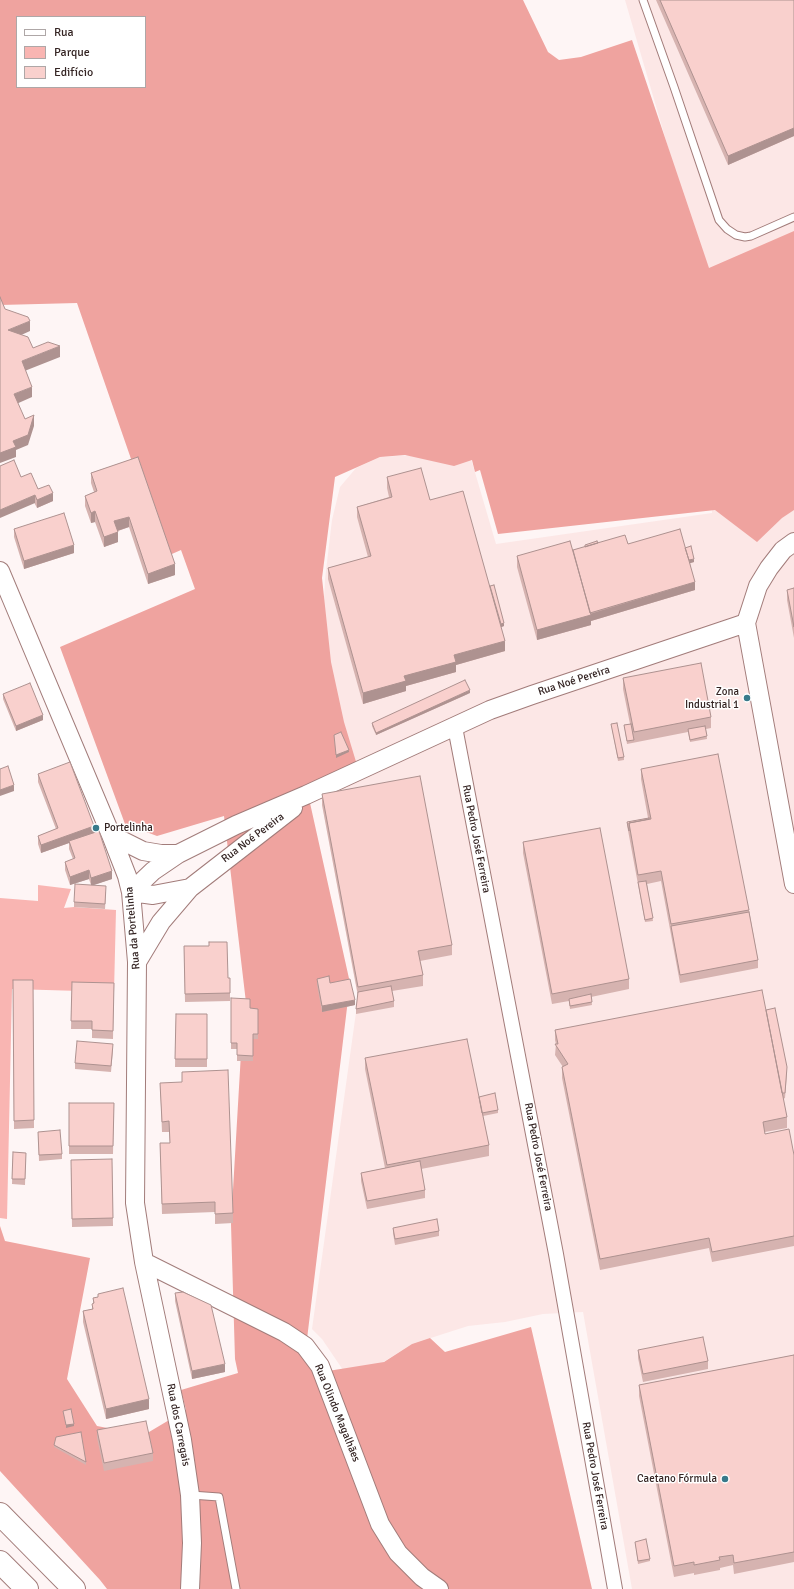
<!DOCTYPE html>
<html>
<head>
<meta charset="utf-8">
<style>
	body { margin:0 }
	#map { position:relative; width:794px; height:1589px; overflow:hidden; background:#fef5f5; font-family:Signika,sans-serif }
	canvas { display:block }
	.legend { position:absolute; left:16px; top:16px; width:130px; height:72px; box-sizing:border-box; background:#fff; border:1px solid #aea7a7; margin:0; padding:5px 7px; list-style:none; font-size:12px; color:#342423 }
	.legend li { display:flex; align-items:center; gap:8px; height:20px }
	.legend b { width:20px; border:1px solid #aea7a7 }
</style>
</head>
<body>
<div id="map">
<canvas width="794" height="1589"></canvas>
<ul class="legend">
<li><b style="height:5px;background:#fff"></b>Rua</li>
<li><b style="height:11px;background:#f9b5b2"></b>Parque</li>
<li><b style="height:11px;background:#f9d0cd"></b>Edifício</li>
</ul>
</div>
<script>
const ctx = document.querySelector('canvas').getContext('2d');
ctx.lineJoin = 'round';
function paint(path, color) { ctx.fillStyle = color; ctx.fill(path, 'evenodd'); }
const poly = rows => new Path2D(rows.map(r => 'M' + r).join(''));
function strokePath(path, color, width, dash) { ctx.strokeStyle = color; ctx.lineWidth = width; ctx.lineCap = dash ? 'butt' : 'round'; ctx.setLineDash(dash || []); ctx.stroke(path); }
function label(font, color, halo, rows, align = 'center') {
  ctx.font = font + ' Signika,sans-serif'; ctx.lineWidth = 3; ctx.setLineDash([]); ctx.textBaseline = 'middle'; ctx.strokeStyle = halo; ctx.fillStyle = color; for (const [text, x, y, turn = 0] of rows) {
    ctx.save(); ctx.translate(x, y); ctx.rotate((+turn || 0) * Math.PI / 180); ctx.textAlign = isNaN(turn) ? turn : align; if (halo) ctx.strokeText(text, 0, 0); ctx.fillText(text, 0, 0); ctx.restore();
  }
}
paint(poly([
	[625,0,794,0,794,1589,632,1589,583,1312,543,1314,505,1322,468,1326,412,1344,348,1384,343,1370,322,1339,312,1329,358,998,322,805,336,758,323,622,325,579,332,520,340,487,356,468,380,457,469,452,496,544,712,513,705,274]
]), '#fce7e6');
paint(poly([
	[38,885,71,889,64,908,74,907,116,910,114,992,12,989,7,1219,0,1218,0,898,38,901]
]), '#f9b5b2');
paint(poly([
	[0,0,523,0,548,52,559,60,581,57,632,40,709,268,794,231,794,510,782,518,757,542,715,510,498,534,480,470,475,472,472,460,454,466,405,455,380,457,335,477,322,578,331,662,344,722,357,765,306,785,350,983,307,1339,328,1371,384,1362,412,1344,430,1338,445,1352,531,1327,592,1589,107,1589,100,1580,0,1471,0,1226,5,1241,90,1258,67,1379,97,1426,144,1435,186,1410,181,1390,238,1373,235,1359,231,1224,242,1036,247,1011,224,816,157,836,125,824,60,647,195,589,181,550,165,557,77,303,0,305],
	[17,17,145,17,145,87,17,87]
]), '#efa39f');
const service = poly([
	[643,0,674,87,719,220,727,229,736,235,745,237,751,236,794,217],
	[191,1495,219,1497,236,1589]
]);
const minor = poly([
	[455,727,556,1254,615,1589]
]);
const tertiary = poly([
	[794,542,783,550,769,568,758,586,746,623,794,884],
	[0,571,111,835,127,876,131,892,137,962,135,1203,144,1262,182,1440,190,1495,192,1543,190,1589],
	[111,835,143,851,161,854,178,854],
	[131,892,153,871,178,854,236,825,306,795,490,710,532,695,746,623],
	[131,892,153,895,190,888],
	[137,962,161,922,190,888,293,808],
	[144,1262,284,1332,305,1346,320,1366,380,1524,398,1553,422,1577,439,1589]
]);
const motorway = poly([
	[0,1514,74,1589],
	[0,1562,27,1589]
]);
strokePath(service, '#a27c7a', 9);
strokePath(minor, '#a27c7a', 16);
strokePath(tertiary, '#a27c7a', 20);
strokePath(motorway, '#a27c7a', 24);
strokePath(service, '#fff', 7);
strokePath(minor, '#fff', 14);
strokePath(tertiary, '#fff', 18);
strokePath(motorway, '#fff', 22);
paint(poly([
	[656,0,794,0,794,136,728,165],
	[138,457,175,575,148,584,129,527,118,531,118,542,104,547,95,522,91,523,85,506,85,496,94,492,91,483,91,473],
	[21,477,38,489,53,501,37,508],
	[387,477,430,500,490,586,504,626,501,627,505,651,456,665,456,672,406,686,406,691,363,704,328,579,328,568,368,557,357,517,357,507,389,497,387,488],
	[14,529,74,553,24,569,14,537],
	[598,543,685,548,694,562,690,563,695,590,591,621,591,625,537,640,517,567,517,556,573,550,585,547,585,545],
	[794,588,794,638,787,600,787,590],
	[623,678,711,717,711,728,706,729,707,739,690,742,688,732,627,744,624,725,630,724,623,689],
	[470,693,376,735,372,726,372,723],
	[3,694,43,720,16,731,3,699],
	[611,724,624,757,624,760,618,761],
	[641,769,749,910,758,960,758,968,680,983,661,881,647,884,653,921,645,922,627,825,627,822,648,818,641,779],
	[38,774,94,833,112,879,93,885,106,892,105,909,74,907,74,902,91,885,89,879,70,885,65,870,65,862,73,859,69,849,69,843,41,853,38,844,38,836,56,829,38,782],
	[322,794,452,945,452,955,420,961,423,975,423,986,392,991,394,1001,394,1007,356,1014,356,1009,358,996,322,805],
	[523,842,629,979,629,989,591,997,592,1005,570,1009,569,1001,552,1004,523,853],
	[184,946,228,978,230,978,230,1001,185,1002],
	[317,979,330,983,355,1005,322,1012,317,985],
	[13,980,33,980,34,1128,14,1129],
	[72,982,114,983,113,1039,92,1038,92,1029,71,1029],
	[231,998,250,1008,258,1009,258,1039,253,1039,253,1061,237,1061,237,1049,231,1049],
	[766,1010,787,1073,785,1098,783,1099,787,1117,787,1128,765,1132,765,1134,794,1155,794,1246,712,1262,709,1248,600,1270,562,1078,562,1067,563,1067,555,1055,556,1044,555,1040,555,1030],
	[176,1014,207,1014,207,1067,175,1067],
	[113,1050,111,1072,75,1069,75,1063],
	[365,1058,479,1097,498,1110,498,1113,483,1116,489,1145,489,1156,421,1169,425,1190,425,1198,367,1209,361,1181,361,1173,385,1168,365,1069],
	[160,1083,233,1213,233,1223,215,1224,215,1212,162,1214,160,1143,170,1143,169,1132,162,1132],
	[69,1103,114,1103,113,1154,69,1154],
	[38,1132,62,1154,62,1159,39,1161],
	[13,1152,26,1153,25,1185,12,1184],
	[112,1159,113,1226,72,1227,71,1168],
	[393,1228,439,1231,439,1236,395,1245,393,1233],
	[175,1293,225,1372,192,1379,175,1301],
	[98,1294,149,1409,106,1419,83,1322,83,1311,92,1309,92,1304,93,1304,93,1298,98,1297],
	[638,1350,708,1361,708,1369,643,1382,638,1358],
	[794,1355,794,1562,734,1574,733,1565,720,1568,720,1570,694,1575,694,1573,674,1577,639,1396,639,1385],
	[97,1430,153,1453,153,1461,104,1471,97,1438],
	[54,1445,86,1462,86,1465,54,1447],
	[635,1542,650,1559,650,1561,638,1564]
]), '#d6b3b0');
paint(poly([
	[794,128,794,136,728,165,728,156],
	[30,321,30,331,8,341,8,330],
	[60,346,60,357,22,372,22,361],
	[32,387,32,397,14,405,14,394],
	[34,415,34,426,28,445,16,450,16,457,0,463,0,453,13,441],
	[53,493,53,501,37,508,37,500],
	[35,495,35,503,0,518,0,510],
	[95,511,95,522,91,523,91,513],
	[129,517,129,527,114,532,114,521],
	[118,532,118,542,104,547,104,537],
	[74,545,74,553,24,569,24,561],
	[694,559,694,562,687,564,687,561],
	[175,564,175,575,148,584,148,574],
	[695,582,695,590,591,621,591,625,537,640,537,630],
	[504,623,504,626,499,628,499,625],
	[505,641,505,651,456,665,456,672,406,686,406,691,363,704,363,693,454,655],
	[470,690,470,693,376,735,376,733],
	[43,715,43,720,16,731,16,726],
	[349,750,349,752,336,758,336,755],
	[14,785,14,791,0,796,0,790],
	[94,826,94,834,69,841,69,843,41,853,41,845],
	[89,870,89,879,70,885,70,877],
	[112,871,112,879,91,886,91,878],
	[355,1000,355,1005,322,1012,322,1006],
	[225,1364,225,1372,192,1379,192,1371],
	[149,1399,149,1409,106,1419,106,1409],
	[74,1424,74,1426,66,1428,66,1425]
]), '#ae9290');
const building = poly([
	[660,0,794,0,794,128,728,156,660,0],
	[0,297,5,309,28,317,30,321,8,330,28,337,33,348,48,342,60,346,22,361,32,387,14,394,25,419,34,415,28,435,13,441,16,447,0,453,0,297],
	[138,457,175,564,148,574,129,517,114,521,118,532,104,537,95,511,91,513,85,496,97,491,91,473,138,457],
	[14,460,21,477,31,473,38,489,49,485,53,493,37,500,35,495,0,510,0,466,14,460],
	[421,468,430,500,463,491,505,641,454,655,456,662,404,676,406,681,363,693,328,568,371,556,357,507,392,497,387,477,421,468],
	[64,513,74,545,24,561,14,529,64,513],
	[680,529,695,582,590,613,573,550,625,535,628,544,680,529],
	[570,541,591,615,537,630,517,556,570,541],
	[597,541,598,543,585,547,585,545,597,541],
	[691,546,694,559,689,560,685,548,691,546],
	[494,585,504,623,501,624,490,586,494,585],
	[794,588,794,627,787,590,794,588],
	[701,663,711,717,634,732,623,678,701,663],
	[465,680,470,690,376,733,372,723,465,680],
	[30,683,43,715,16,726,3,694,30,683],
	[617,723,624,757,618,758,611,724,617,723],
	[631,724,634,740,627,741,624,725,631,724],
	[705,726,707,736,690,740,688,729,705,726],
	[341,732,349,750,336,755,334,735,341,732],
	[718,754,749,910,671,924,661,871,638,875,629,823,651,819,641,769,718,754],
	[70,762,94,826,41,845,38,836,58,828,38,774,70,762],
	[8,766,14,785,0,790,0,769,8,766],
	[420,776,452,945,418,951,423,975,358,987,322,794,420,776],
	[649,818,649,819,629,823,629,831,627,822,649,818],
	[600,828,629,979,552,994,523,842,600,828],
	[99,831,112,871,91,878,89,870,70,877,65,862,75,858,69,841,99,831],
	[646,881,653,918,645,920,638,882,646,881],
	[75,884,106,886,105,904,74,902,75,884],
	[749,912,758,960,680,975,671,926,749,912],
	[209,942,227,942,228,978,230,978,230,993,185,994,184,946,209,946,209,942],
	[329,976,330,983,350,979,355,1000,322,1006,317,979,329,976],
	[13,980,33,980,34,1120,14,1121,13,980],
	[72,982,114,983,113,1031,92,1030,92,1021,71,1021,72,982],
	[391,986,394,1001,356,1009,358,992,391,986],
	[762,990,787,1117,763,1122,765,1134,789,1129,794,1155,794,1236,712,1252,709,1238,600,1259,562,1067,568,1064,555,1044,558,1044,555,1030,762,990],
	[591,994,592,1002,570,1006,569,999,591,994],
	[231,998,250,999,250,1008,258,1009,258,1034,253,1034,253,1056,237,1055,237,1043,231,1043,231,998],
	[775,1008,787,1067,785,1093,782,1093,766,1010,775,1008],
	[176,1014,207,1014,207,1059,175,1059,176,1014],
	[467,1039,489,1145,387,1165,365,1058,467,1039],
	[77,1041,113,1044,111,1066,75,1063,77,1041],
	[228,1070,233,1213,215,1214,215,1202,162,1204,160,1143,170,1143,169,1121,162,1122,160,1083,182,1082,182,1072,228,1070],
	[495,1093,498,1110,482,1113,479,1097,495,1093],
	[69,1103,114,1103,113,1146,69,1146,69,1103],
	[60,1130,62,1154,39,1155,38,1132,60,1130],
	[13,1152,26,1153,25,1179,12,1179,13,1152],
	[112,1159,113,1218,72,1219,71,1160,112,1159],
	[420,1161,425,1190,367,1201,361,1173,420,1161],
	[437,1219,439,1231,395,1239,393,1228,437,1219],
	[123,1288,149,1399,106,1409,83,1311,93,1309,92,1304,94,1303,93,1298,98,1297,98,1294,123,1288],
	[183,1292,211,1305,225,1364,192,1371,175,1293,183,1292],
	[703,1337,708,1361,643,1374,638,1350,703,1337],
	[794,1355,794,1552,734,1563,733,1555,719,1557,720,1560,694,1565,694,1562,674,1566,639,1385,794,1355],
	[71,1409,74,1424,66,1425,63,1411,71,1409],
	[146,1421,153,1453,104,1463,97,1430,146,1421],
	[81,1432,86,1462,54,1445,56,1437,81,1432],
	[646,1539,650,1559,638,1561,635,1542,646,1539]
]);
paint(building, '#f9d0cd');
strokePath(building, '#ae9290', 1);
for (const [x, y, r, color] of [
	[747,698,4,"#37798a"],
	[96,828,4,"#37798a"],
	[725,1479,4,"#37798a"]
]) { const dot = new Path2D(); dot.arc(x, y, r, 0, 2 * Math.PI); ctx.fillStyle = color; ctx.fill(dot); strokePath(dot, '#fff', 1.5); }
label('11px', '#342423', '#fff', [
	["Rua Noé Pereira",574,681,-18],
	["Rua Noé Pereira",253,838,-37],
	["Rua Pedro José Ferreira",476,839,79],
	["Rua da Portelinha",133,928,-95],
	["Rua Pedro José Ferreira",538,1157,79],
	["Rua Olindo Magalhães",337,1413,68],
	["Rua dos Carregais",178,1425,79],
	["Rua Pedro José Ferreira",595,1476,80]
]);
label('11px', '#342423', '#fff', [
	["Zona",739,692],
	["Industrial 1",739,705],
	["Portelinha",104,828,"left"],
	["Caetano Fórmula",717,1479]
], 'right');
</script>
</body>
</html>
